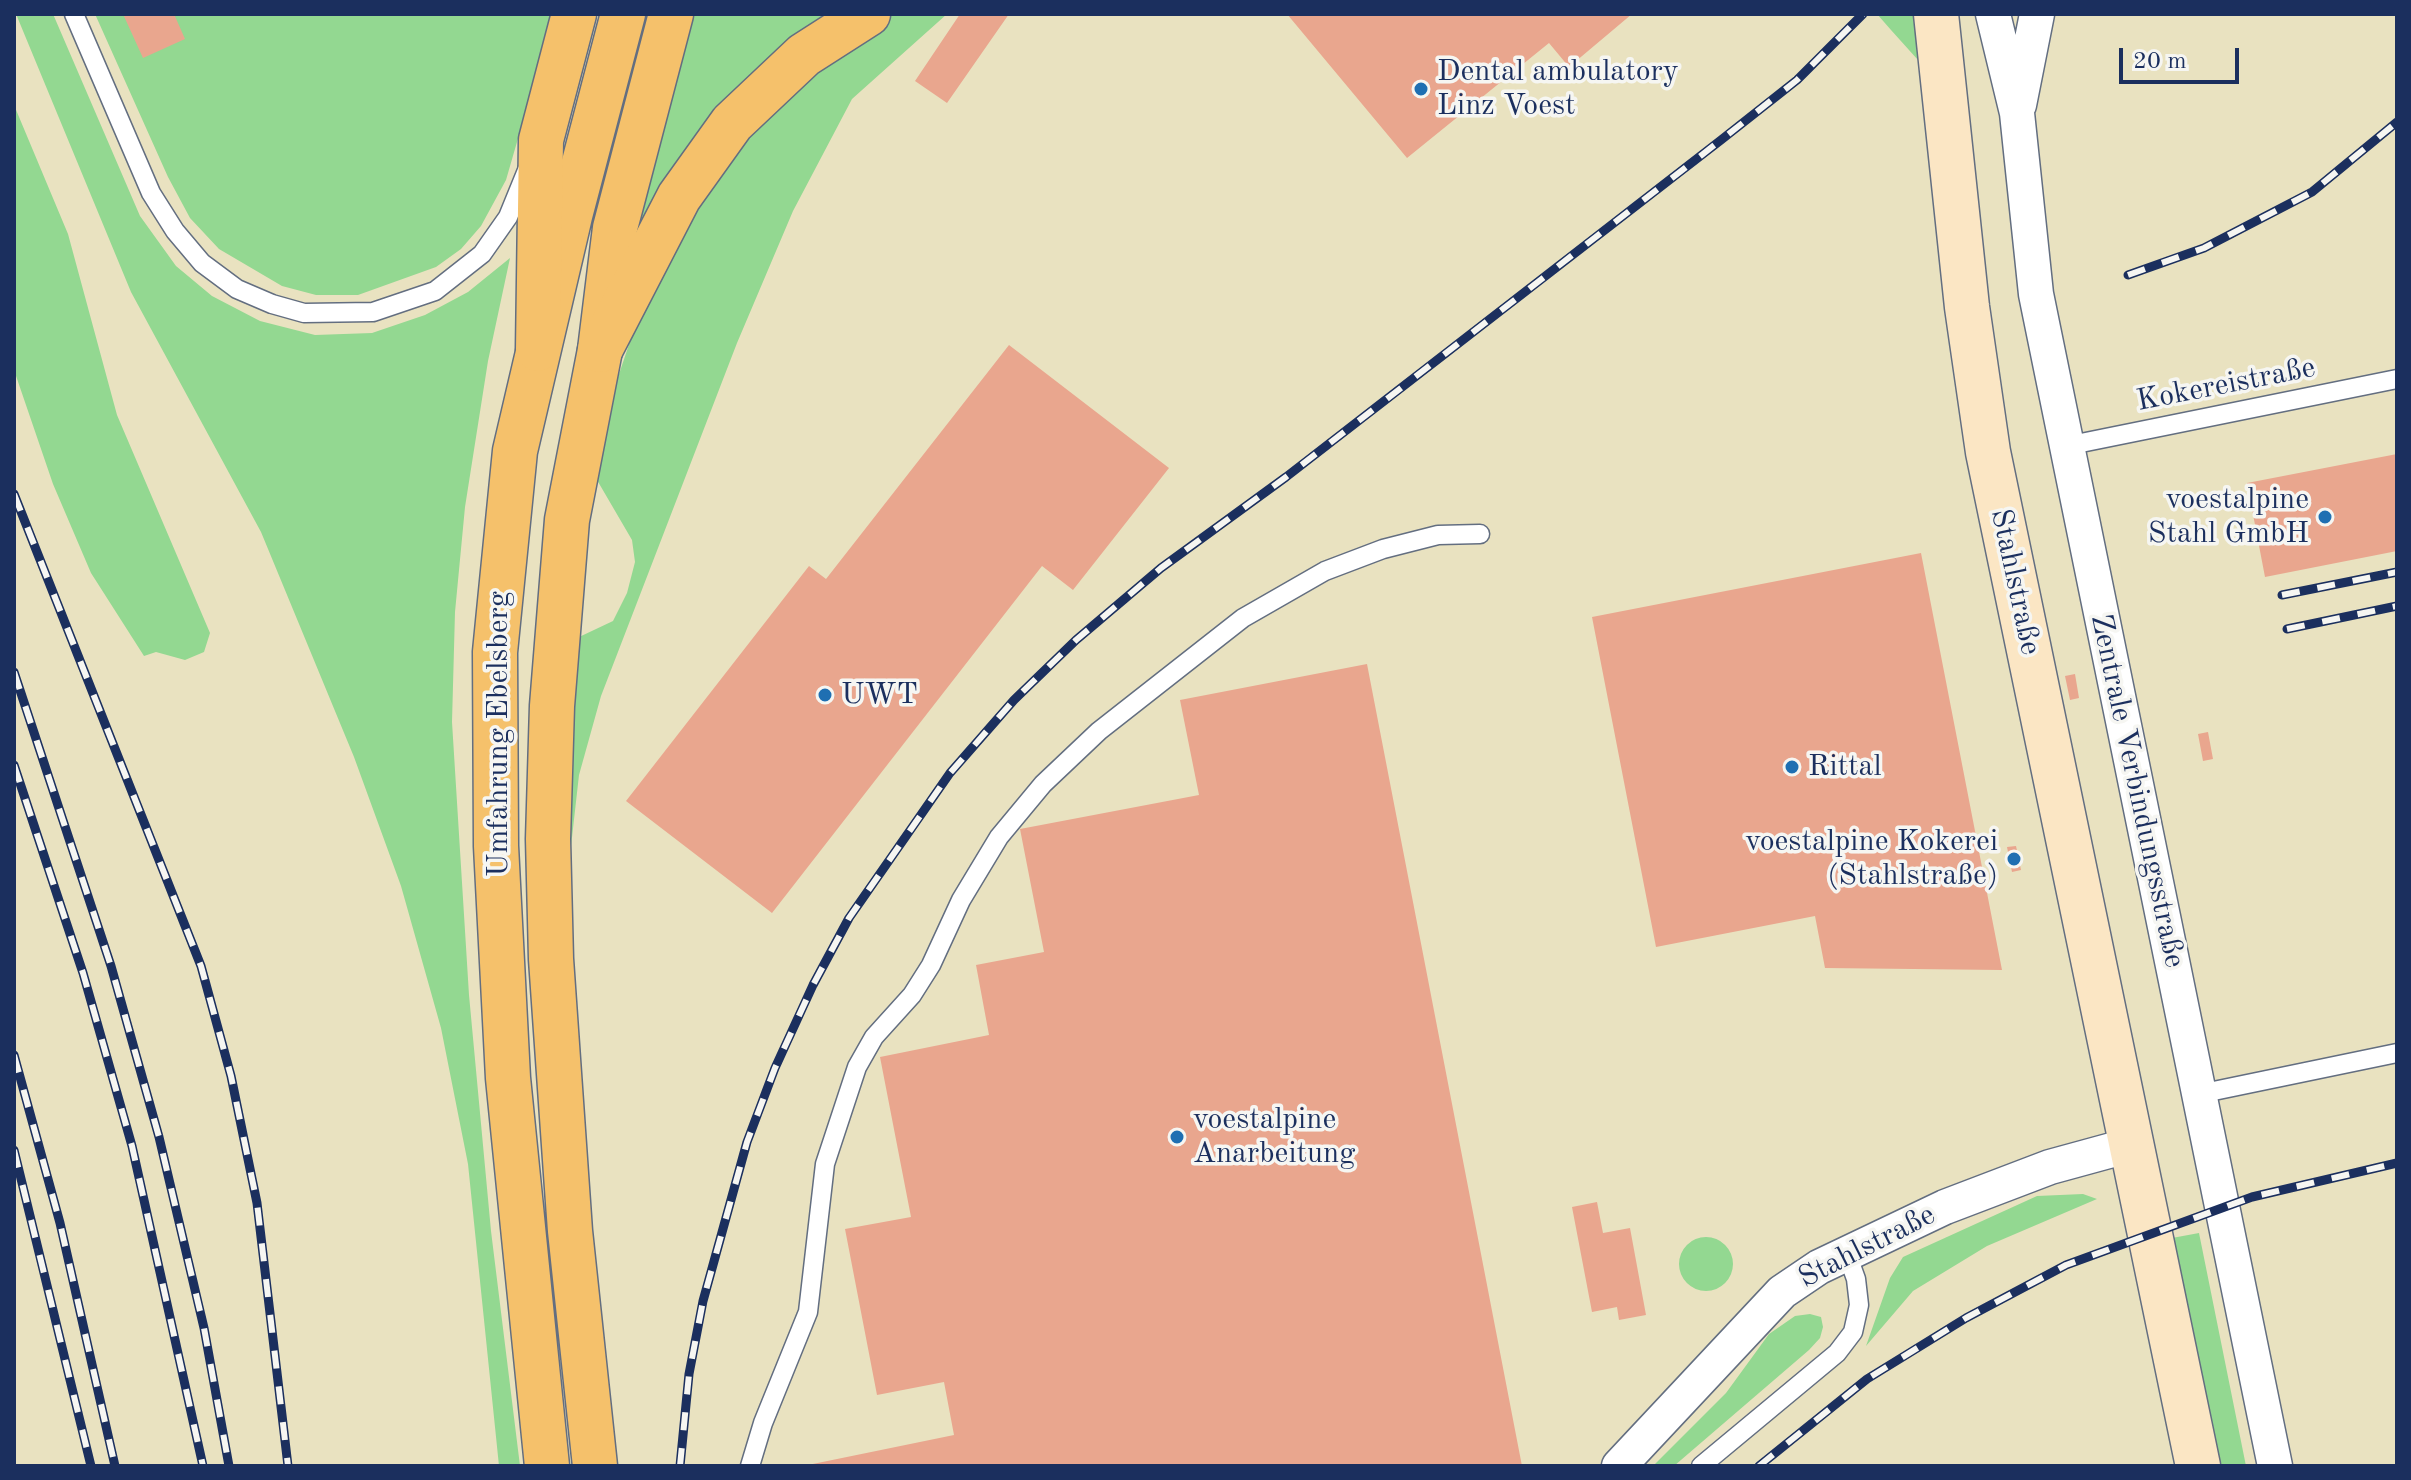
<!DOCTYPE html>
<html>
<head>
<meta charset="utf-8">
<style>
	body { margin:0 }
	#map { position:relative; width:2411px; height:1480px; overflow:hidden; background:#e9e2c0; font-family:"Old Standard TT",serif }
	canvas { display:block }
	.frame { position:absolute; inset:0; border:16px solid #1b2f5e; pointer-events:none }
	.scale { position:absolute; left:2119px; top:48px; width:120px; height:36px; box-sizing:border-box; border:4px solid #1b2f5e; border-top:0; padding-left:10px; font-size:24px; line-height:28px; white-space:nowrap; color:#1b2f5e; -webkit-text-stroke:6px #f6f6f2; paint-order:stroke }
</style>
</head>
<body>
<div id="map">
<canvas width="2411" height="1480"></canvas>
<div class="frame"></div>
<div class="scale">20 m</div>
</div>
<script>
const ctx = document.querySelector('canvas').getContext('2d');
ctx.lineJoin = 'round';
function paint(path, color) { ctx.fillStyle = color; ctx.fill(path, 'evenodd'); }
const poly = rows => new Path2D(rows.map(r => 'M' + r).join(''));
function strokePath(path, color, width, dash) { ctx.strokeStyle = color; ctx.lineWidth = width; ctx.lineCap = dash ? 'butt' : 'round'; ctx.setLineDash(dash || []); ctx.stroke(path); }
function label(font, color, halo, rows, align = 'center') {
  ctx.font = font + ' "Old Standard TT",serif'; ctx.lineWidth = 7; ctx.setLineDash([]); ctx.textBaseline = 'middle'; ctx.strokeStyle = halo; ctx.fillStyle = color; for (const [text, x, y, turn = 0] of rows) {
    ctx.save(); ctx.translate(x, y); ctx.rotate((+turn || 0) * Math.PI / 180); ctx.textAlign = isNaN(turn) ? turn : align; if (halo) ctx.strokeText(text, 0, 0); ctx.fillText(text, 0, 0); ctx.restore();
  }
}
paint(poly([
	[16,14,53,14,140,216,176,266,212,296,260,321,315,335,372,333,425,315,468,292,510,258,488,361,465,507,455,612,452,722,469,995,491,1231,520,1466,499,1466,468,1164,441,1028,401,886,354,757,261,532,131,292],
	[95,14,554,14,506,180,481,226,461,249,436,267,358,295,316,295,282,286,219,249,190,218,168,177],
	[688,14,825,14,772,55,717,115,616,291],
	[889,14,947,14,852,99,793,211,737,343,601,696,579,775,569,864,572,700,577,638,613,621,627,593,635,562,632,540,597,480,616,383,645,297,689,216,741,143,806,73],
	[1877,14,1913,14,1918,60,1891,30],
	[14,105,68,234,117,415,210,633,204,652,185,660,156,652,144,656,91,573,53,484,14,370],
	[2083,1194,2097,1199,1987,1246,1913,1291,1866,1346,1890,1278,1903,1257,2037,1196],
	[2199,1233,2246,1466,2218,1466,2172,1238],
	'1679 1264a27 27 0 1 1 54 0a27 27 0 1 1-54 0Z',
	[1810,1314,1821,1317,1823,1327,1820,1338,1809,1350,1674,1466,1653,1466,1726,1393,1769,1334,1795,1316]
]), '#93d891');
paint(poly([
	[123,14,174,14,185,39,143,58],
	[960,14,1009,14,947,103,915,81],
	[1287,14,1632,14,1569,67,1549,43,1407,158],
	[1009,345,1169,468,1073,590,1042,566,772,913,626,801,809,566,826,579],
	[2397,454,2397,551,2265,577,2247,483],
	[1921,553,2002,970,1825,968,1815,916,1656,947,1592,617],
	[1367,664,1522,1466,803,1466,954,1435,944,1382,877,1395,845,1229,911,1217,880,1057,989,1035,976,965,1044,952,1020,829,1199,795,1180,700],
	[2075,674,2079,698,2070,700,2065,676],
	[2208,732,2213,759,2203,761,2198,734],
	[2016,846,2021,870,2012,872,2007,847],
	[1597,1202,1603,1233,1630,1228,1646,1315,1619,1320,1617,1307,1592,1312,1572,1207]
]), '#e9a68e');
const lane = poly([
	[74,14,151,193,175,231,202,263,237,289,272,304,304,313,373,312,435,291,482,254,508,217,528,168],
	[2066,446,2397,379],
	[2199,1094,2397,1053],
	[750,1466,763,1423,808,1312,825,1164,857,1067,874,1037,912,995,931,965,961,900,999,837,1043,784,1099,731,1243,618,1325,571,1383,549,1438,535,1480,534],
	[1701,1466,1837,1353,1853,1332,1859,1305,1856,1279,1846,1251]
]);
const street = poly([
	[1993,14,2017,113,2036,294,2275,1466],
	[2019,105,2037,14],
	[1619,1466,1782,1292,1819,1267,1945,1207,2050,1167,2134,1144]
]);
const secondary = poly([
	[1936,14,1967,307,1988,452,2198,1466]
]);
const primary = poly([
	[547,1466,508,1078,496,846,495,652,515,451,570,216,623,14],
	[595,1466,570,1231,551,959,548,839,552,706,567,520,600,350,615,228,671,14]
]);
const highway = poly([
	[538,349,541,140,574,14],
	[600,350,679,197,732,123,804,55,868,14]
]);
strokePath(lane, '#636e80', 21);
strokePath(street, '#636e80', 37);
strokePath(secondary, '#636e80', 47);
strokePath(primary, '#636e80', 47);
strokePath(highway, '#636e80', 47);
strokePath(lane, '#fff', 18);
strokePath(street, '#fff', 34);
strokePath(secondary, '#fbe6c4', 44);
strokePath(primary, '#f5c16b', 44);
strokePath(highway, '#f5c16b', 44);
const rail = poly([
	[2128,275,2204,248,2312,192,2397,122],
	[14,494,201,966,231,1076,257,1203,288,1466],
	[2282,595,2397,572],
	[2287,629,2397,606],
	[14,672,111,966,159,1137,204,1328,229,1466],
	[14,765,83,973,132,1146,203,1466],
	[14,1055,60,1223,115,1466],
	[14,1150,91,1466],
	[680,1466,689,1374,703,1301,747,1142,775,1068,813,985,849,918,950,773,1014,700,1076,640,1161,568,1286,477,1721,140,1797,80,1863,14],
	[1759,1466,1867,1379,1966,1318,2066,1265,2252,1197,2397,1163]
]);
strokePath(rail, '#1b2f5e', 9);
strokePath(rail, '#f6f6f2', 6, [18]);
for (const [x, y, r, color] of [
	[1421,89,8,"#1f6fb2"],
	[2325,517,8,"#1f6fb2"],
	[825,695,8,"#1f6fb2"],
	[1792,767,8,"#1f6fb2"],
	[2014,859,8,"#1f6fb2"],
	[1177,1137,8,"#1f6fb2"]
]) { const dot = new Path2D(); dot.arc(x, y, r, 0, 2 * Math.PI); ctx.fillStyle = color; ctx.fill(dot); strokePath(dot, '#f6f6f2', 3); }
label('30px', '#1b2f5e', '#f6f6f2', [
	["Dental ambulatory",1437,72],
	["Linz Voest",1437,106],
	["voestalpine",2309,500,"right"],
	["Stahl GmbH",2309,534,"right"],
	["UWT",841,695],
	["Rittal",1808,767],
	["voestalpine Kokerei",1998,842,"right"],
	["(Stahlstraße)",1998,876,"right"],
	["voestalpine",1193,1120],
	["Anarbeitung",1193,1154]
], 'left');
label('30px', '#1b2f5e', '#f6f6f2', [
	["Kokereistraße",2226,385,-11],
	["Stahlstraße",2015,582,78],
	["Umfahrung Ebelsberg",499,734,-90],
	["Zentrale Verbindungsstraße",2137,791,78],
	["Stahlstraße",1867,1247,-27]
]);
</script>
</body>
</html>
